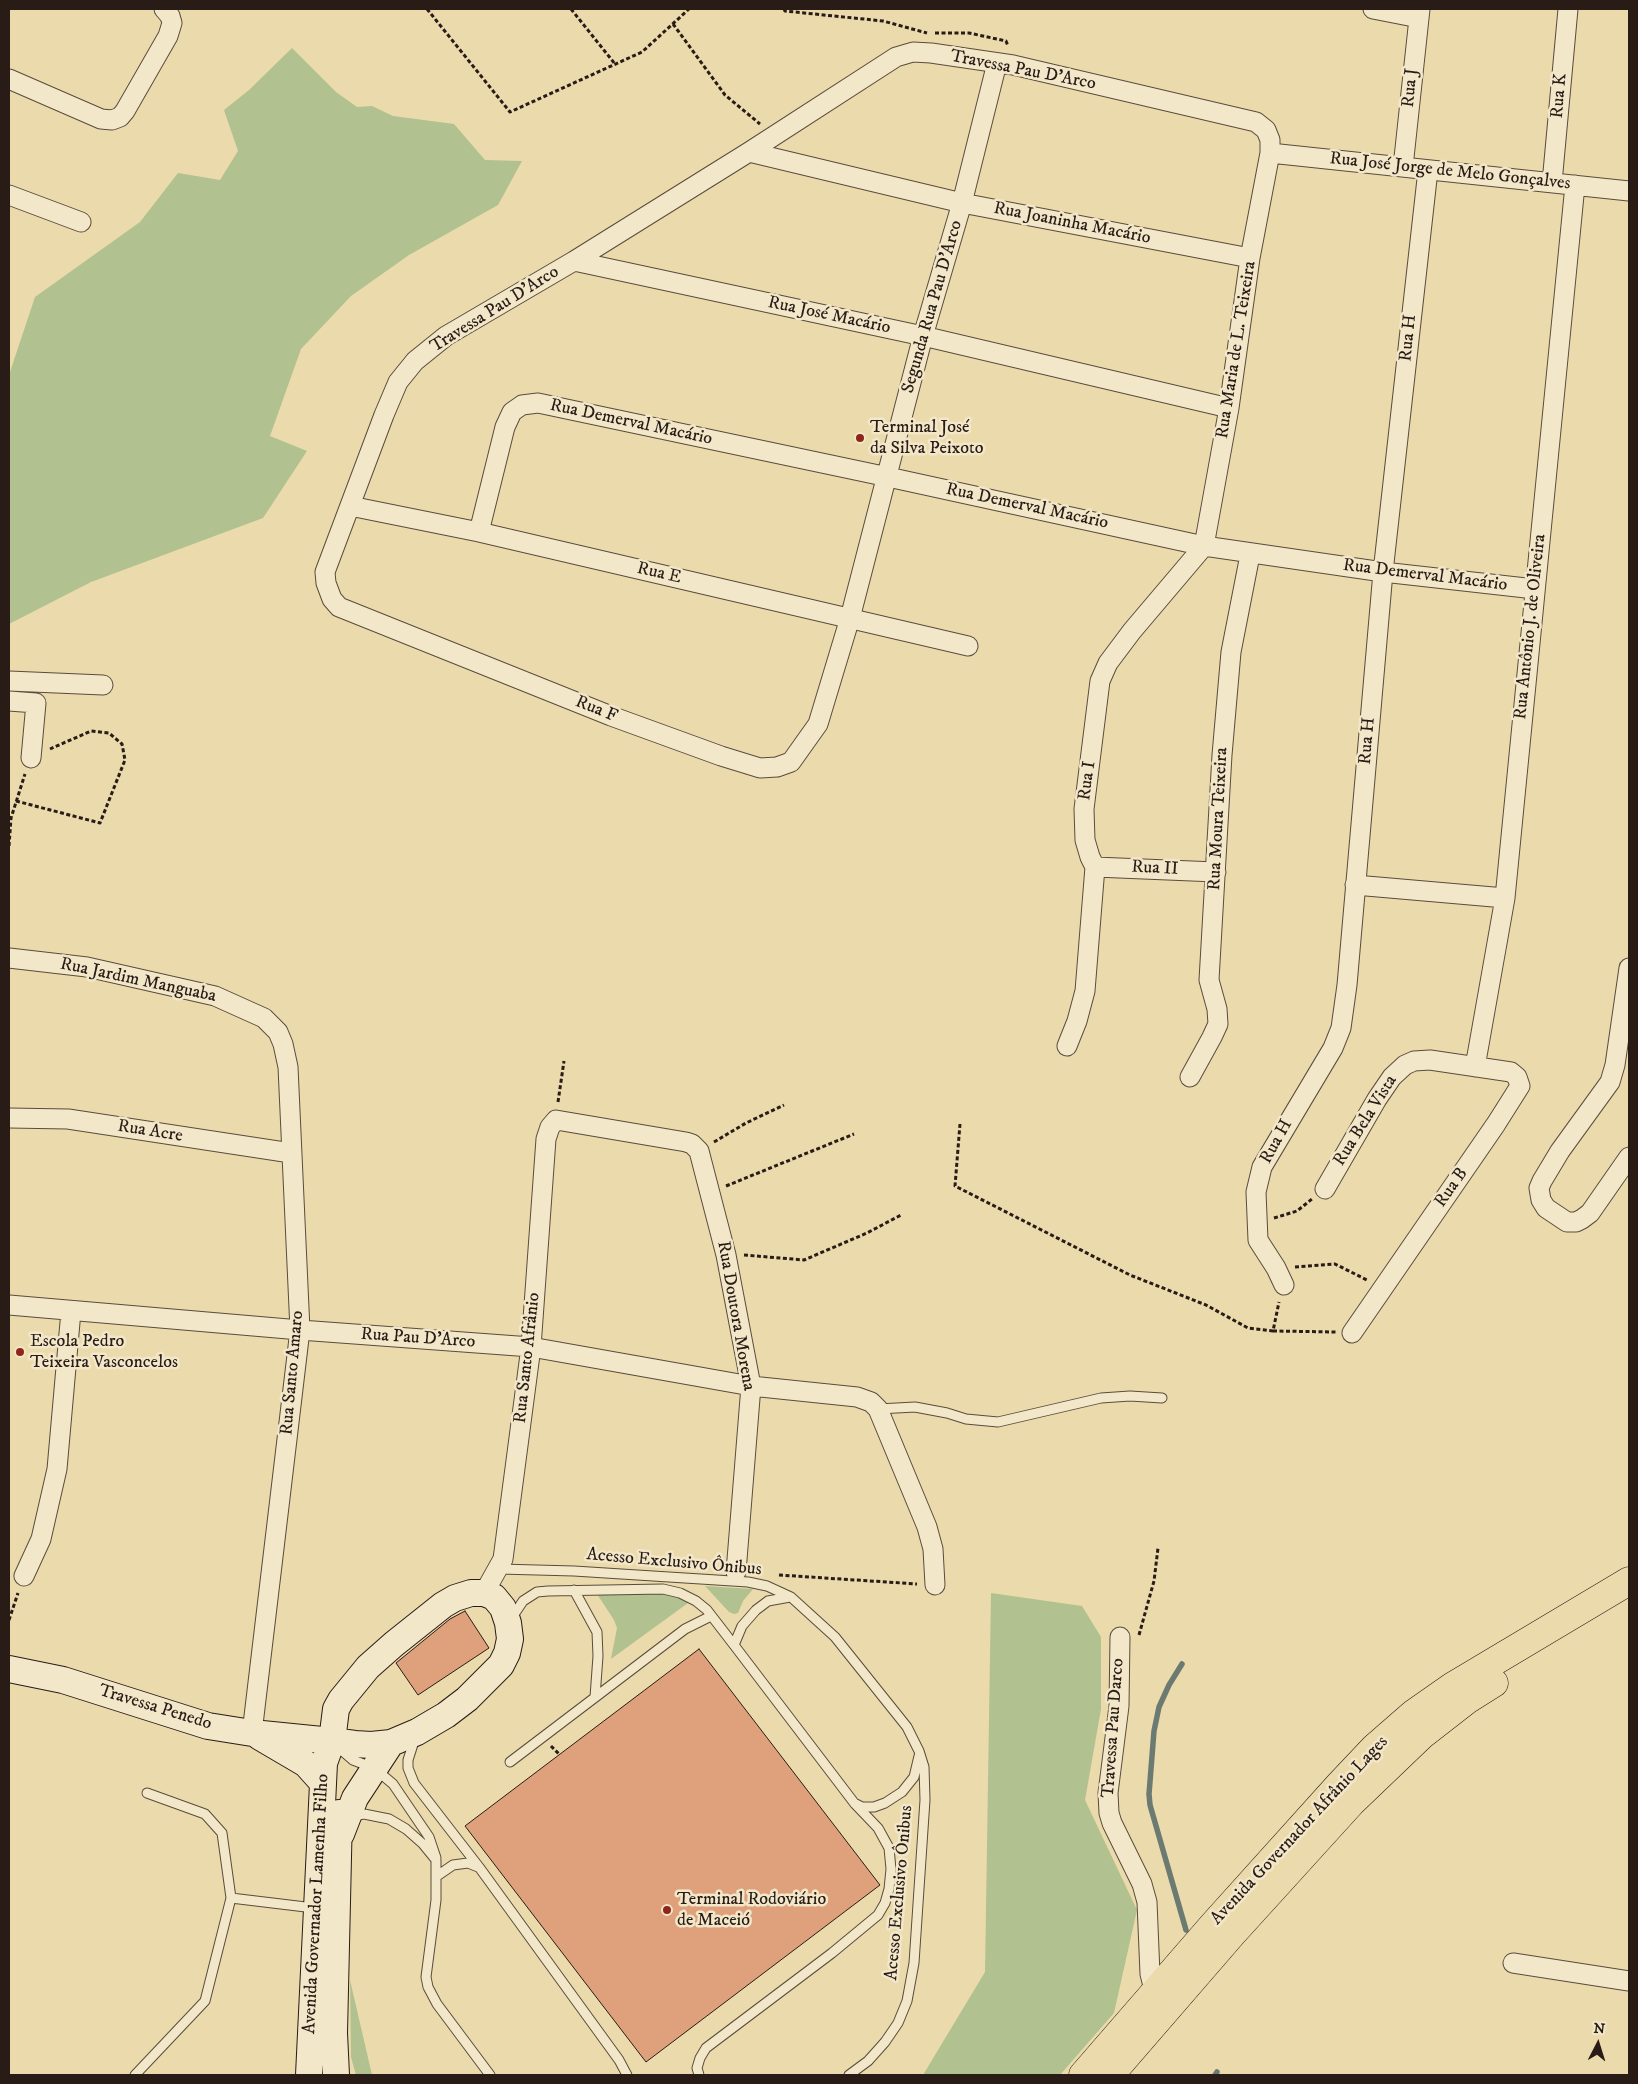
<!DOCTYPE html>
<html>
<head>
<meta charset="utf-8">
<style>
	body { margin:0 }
	#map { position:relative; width:1638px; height:2084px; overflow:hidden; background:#ebdaac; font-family:"IM FELL DW Pica",serif }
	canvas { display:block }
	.frame { position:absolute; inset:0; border:10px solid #291c17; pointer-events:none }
	.north { position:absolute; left:1573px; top:2019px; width:50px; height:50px; -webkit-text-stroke:4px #f2e7c9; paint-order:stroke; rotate:5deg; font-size:14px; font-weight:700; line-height:20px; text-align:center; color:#291c17 }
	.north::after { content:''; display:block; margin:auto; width:18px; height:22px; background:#291c17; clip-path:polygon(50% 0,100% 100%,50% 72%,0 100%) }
</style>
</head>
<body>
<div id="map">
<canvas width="1638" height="2084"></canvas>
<div class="frame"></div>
<div class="north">N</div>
</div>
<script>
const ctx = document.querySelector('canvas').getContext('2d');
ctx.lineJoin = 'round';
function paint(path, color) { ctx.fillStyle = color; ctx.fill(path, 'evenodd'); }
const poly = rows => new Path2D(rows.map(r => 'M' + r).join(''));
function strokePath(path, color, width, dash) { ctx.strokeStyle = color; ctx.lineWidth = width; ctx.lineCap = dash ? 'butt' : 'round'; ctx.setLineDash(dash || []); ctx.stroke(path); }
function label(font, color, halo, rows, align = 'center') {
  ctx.font = font + ' "IM FELL DW Pica",serif'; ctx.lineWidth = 5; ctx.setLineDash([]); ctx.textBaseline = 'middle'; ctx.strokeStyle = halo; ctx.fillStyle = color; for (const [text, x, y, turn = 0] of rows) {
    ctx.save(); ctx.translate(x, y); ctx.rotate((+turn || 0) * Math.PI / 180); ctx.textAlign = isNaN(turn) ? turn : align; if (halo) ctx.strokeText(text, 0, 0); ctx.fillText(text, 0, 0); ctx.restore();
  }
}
paint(poly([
	[292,48,336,92,357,107,372,106,393,116,454,124,485,160,522,161,498,205,409,255,351,296,301,349,270,436,307,451,263,518,91,582,9,624,9,375,35,297,140,222,178,173,220,180,238,151,224,110,249,90],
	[705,1586,753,1589,743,1601,738,1613,734,1614,729,1612],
	[669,1593,688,1599,688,1603,611,1659,617,1628,614,1620,597,1594],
	[991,1593,1082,1606,1101,1637,1101,1709,1085,1800,1137,1910,1114,2013,1060,2075,923,2075,985,1972],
	[350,1980,372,2075,356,2075,351,2057]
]), '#b1c18f');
strokePath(poly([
	[1182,1664,1169,1685,1159,1707,1154,1731,1149,1794,1150,1805,1186,1930],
	[1215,2075,1217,2072]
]), '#6c7b72', 5.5);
const building = poly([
	[465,1611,489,1648,418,1695,396,1663,450,1619,465,1611],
	[699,1649,880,1885,646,2062,465,1826,699,1649]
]);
paint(building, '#dfa07c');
strokePath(building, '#291c17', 1);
const lane = poly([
	[878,1409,915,1407,947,1413,966,1419,998,1422,1101,1398,1130,1396,1162,1398],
	[499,1569,574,1571,748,1582,767,1586,791,1597,835,1637,907,1727,919,1751,924,1767,925,1800,914,1963,907,2001,898,2023,885,2042,868,2061,849,2075],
	[574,1590,597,1632,598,1656,595,1697],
	[511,1619,523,1601,537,1592,548,1591,663,1589,680,1593,696,1601,707,1610,734,1645,855,1804,878,1828,889,1848,891,1869,889,1889,885,1903,878,1915,832,1953,706,2048,700,2058,697,2068,699,2075],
	[734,1645,742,1626,756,1610,768,1601,790,1597],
	[415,1738,408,1760,408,1768,414,1783,479,1867,619,2060,627,2075],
	[339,1748,353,1760,374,1768,393,1784,429,1837,436,1858],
	[510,1762,685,1629,711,1616],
	[856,1804,862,1807,874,1807,885,1803,902,1792,914,1777,919,1756],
	[352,1817,364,1814,389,1819,406,1829,423,1844,436,1860,436,1900,426,1977,428,1987,437,2004,490,2075],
	[437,1876,453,1865,468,1863,478,1867],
	[231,1898,314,1908],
	[135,2075,205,2001,231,1898,222,1833,205,1814,147,1793]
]);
const street = poly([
	[1373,9,1419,18],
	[997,63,962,203,923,336,850,618,818,724,791,762,777,767,760,768,721,756,611,716,339,607,332,599,326,583,325,572,384,415,398,382,415,361,446,336,574,261,749,152,896,57,913,52,931,53,1013,65,1256,122,1266,130,1270,140,1270,153,1250,258,1229,408,1204,546,1132,631,1108,663,1100,681,1084,809,1085,840,1090,857,1095,867,1085,991,1077,1021,1067,1046],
	[9,79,101,119,112,120,120,117,125,111,168,36,172,23,170,16,164,9],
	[749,152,962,203,1250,258],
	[1270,153,1629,191],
	[1403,167,1420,9],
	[1552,183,1568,9],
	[9,195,81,222],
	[574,261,923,336,1229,408],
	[350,506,479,532,968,646],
	[479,532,505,427,512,412,522,405,538,403,888,477,1204,546,1383,572,1535,589],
	[9,681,103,685],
	[9,701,36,703,31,758],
	[1095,867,1216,872],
	[1355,885,1505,898],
	[9,958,87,967,215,996,264,1018,278,1032,283,1044,288,1067,300,1330,252,1733],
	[1629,968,1615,1065,1610,1082,1560,1151,1542,1181,1539,1188,1541,1200,1546,1208,1567,1222,1576,1222,1582,1219,1590,1213,1629,1157],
	[1475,1067,1505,898,1575,185],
	[1190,1077,1212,1037,1218,1024,1217,1009,1209,980,1222,755,1231,652,1250,555],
	[9,1118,68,1119,291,1153],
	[1325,1189,1377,1099,1392,1077,1405,1065,1414,1061,1430,1060,1511,1072,1517,1077,1520,1086,1496,1124,1352,1333],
	[1284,1285,1276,1268,1258,1240,1256,1192,1262,1167,1333,1048,1341,1028,1347,985,1383,572,1428,170],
	[9,1305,300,1330,531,1347,751,1386,857,1397,871,1402,878,1409,927,1527,933,1549,935,1585],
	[24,1576,41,1539,57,1469,71,1311],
	[484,1593,503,1559,531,1347,546,1139,550,1127,556,1120,686,1142,692,1144,699,1151,726,1255,751,1386,736,1572],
	[1120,1637,1119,1706,1108,1793,1109,1813,1112,1823,1142,1884,1147,1902,1150,1974,1152,1982,1158,1989],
	[1513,1963,1629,1981]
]);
const secondary = poly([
	[9,1669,63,1680,208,1726,252,1733,332,1741,355,1744,371,1745,391,1743,417,1732,446,1715,467,1699,501,1665,507,1653,510,1639,508,1623,503,1608,494,1597,484,1593,471,1593,455,1598,443,1605,394,1644,368,1667,341,1700,336,1709,332,1741,324,1763,309,2075],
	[260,1737,306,1764,323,1783],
	[341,1834,355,1798,391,1743],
	[336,2075,334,2033,339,1813]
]);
const primary = poly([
	[1083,2075,1213,1925,1339,1785,1374,1748,1413,1714,1453,1686,1629,1581],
	[1110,2075,1232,1934,1351,1803,1422,1735,1467,1700,1494,1683]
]);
strokePath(lane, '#5a4c3c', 11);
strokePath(street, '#5a4c3c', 21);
strokePath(secondary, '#291c17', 28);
strokePath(primary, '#291c17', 29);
strokePath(poly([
	[427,9,510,112,642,52,689,9],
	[571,9,615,64],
	[784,9,785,11,883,21,927,33],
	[673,24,725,95,760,124],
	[935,33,969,33,1006,41,1008,46],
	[16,801,100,823,125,760,122,744,109,733,91,731,50,749],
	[9,846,11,818,25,774],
	[558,1102,564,1061],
	[960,1124,955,1186,1130,1275,1206,1305,1248,1328,1273,1331,1279,1302],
	[714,1142,746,1123,784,1105],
	[726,1186,854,1134],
	[1274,1218,1297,1211,1312,1199],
	[744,1255,804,1260,867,1233,901,1215],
	[1295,1267,1335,1264,1367,1280],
	[1273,1331,1336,1332],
	[779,1575,917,1584],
	[9,1620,18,1593],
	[1139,1635,1154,1581,1158,1548],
	[551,1746,559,1754]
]), '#291c17', 3, [4, 2.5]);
strokePath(lane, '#f2e7c9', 9);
strokePath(street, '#f2e7c9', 19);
strokePath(secondary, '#f2e7c9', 26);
strokePath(primary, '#ebdaac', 28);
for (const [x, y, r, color] of [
	[860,438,5,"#8f2418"],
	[20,1352,5,"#8f2418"],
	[667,1910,5,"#8f2418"]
]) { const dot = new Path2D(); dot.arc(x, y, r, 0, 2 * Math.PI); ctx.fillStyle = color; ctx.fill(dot); strokePath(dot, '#f2e7c9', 2); }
label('18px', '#291c17', '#f2e7c9', [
	["Travessa Pau D'Arco",1023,71,11],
	["Rua J",1411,88,-84],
	["Rua K",1560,96,-85],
	["Rua José Jorge de Melo Gonçalves",1450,172,6],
	["Rua Joaninha Macário",1072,224,11],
	["Segunda Rua Pau D'Arco",933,307,-74],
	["Travessa Pau D'Arco",495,310,-32],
	["Rua José Macário",829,316,12],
	["Rua H",1409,338,-84],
	["Rua Maria de L. Teixeira",1237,350,-81],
	["Rua Demerval Macário",631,423,12],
	["Rua Demerval Macário",1027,507,12],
	["Rua E",659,574,13],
	["Rua Demerval Macário",1425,576,7],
	["Rua Antônio J. de Oliveira",1531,627,-84],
	["Rua F",596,710,22],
	["Rua H",1368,741,-85],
	["Rua I",1088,781,-82],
	["Rua Moura Teixeira",1219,819,-87],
	["Rua II",1155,869,3],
	["Rua Jardim Manguaba",138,981,12],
	["Rua Bela Vista",1366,1121,-58],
	["Rua Acre",150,1132,9],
	["Rua H",1277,1142,-61],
	["Rua B",1452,1188,-55],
	["Rua Doutora Morena",735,1316,80],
	["Rua Pau D'Arco",418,1339,4],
	["Rua Santo Afrânio",528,1358,-84],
	["Rua Santo Amaro",293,1373,-85],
	["Acesso Exclusivo Ônibus",674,1563,5],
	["Travessa Penedo",155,1708,17],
	["Travessa Pau Darco",1114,1728,-86],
	["Avenida Governador Afrânio Lages",1300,1831,-47],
	["Acesso Exclusivo Ônibus",900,1893,-85],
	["Avenida Governador Lamenha Filho",317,1904,-87]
]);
label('18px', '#291c17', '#f2e7c9', [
	["Terminal José",870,428],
	["da Silva Peixoto",870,449],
	["Escola Pedro",30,1342],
	["Teixeira Vasconcelos",30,1363],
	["Terminal Rodoviário",677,1900],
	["de Maceió",677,1921]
], 'left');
</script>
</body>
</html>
